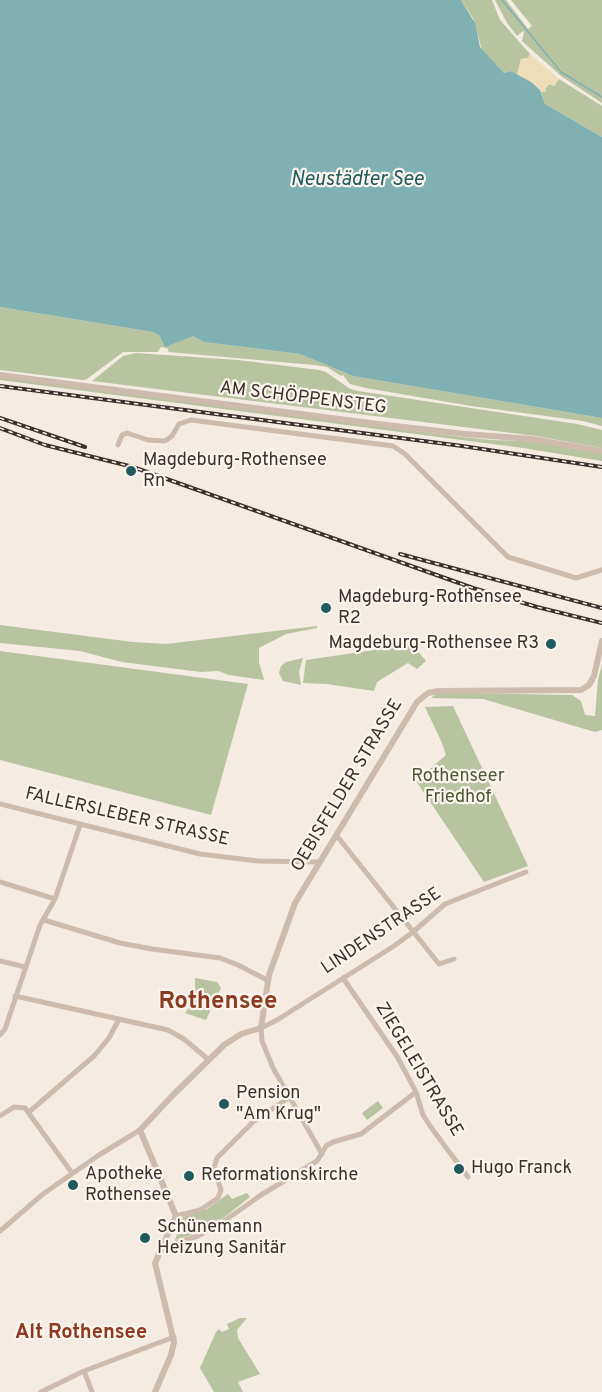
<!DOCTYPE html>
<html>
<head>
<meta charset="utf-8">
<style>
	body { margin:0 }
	canvas { display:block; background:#f4ebe1 }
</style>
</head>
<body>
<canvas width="602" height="1392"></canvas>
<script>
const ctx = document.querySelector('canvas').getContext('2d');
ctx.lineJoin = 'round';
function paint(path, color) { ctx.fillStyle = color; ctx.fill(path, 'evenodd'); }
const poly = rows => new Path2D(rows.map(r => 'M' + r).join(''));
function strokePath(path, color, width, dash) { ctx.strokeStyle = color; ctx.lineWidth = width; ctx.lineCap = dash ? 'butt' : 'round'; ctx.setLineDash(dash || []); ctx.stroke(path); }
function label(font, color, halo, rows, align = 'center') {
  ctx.font = font + ' Overpass,sans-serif'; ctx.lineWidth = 4.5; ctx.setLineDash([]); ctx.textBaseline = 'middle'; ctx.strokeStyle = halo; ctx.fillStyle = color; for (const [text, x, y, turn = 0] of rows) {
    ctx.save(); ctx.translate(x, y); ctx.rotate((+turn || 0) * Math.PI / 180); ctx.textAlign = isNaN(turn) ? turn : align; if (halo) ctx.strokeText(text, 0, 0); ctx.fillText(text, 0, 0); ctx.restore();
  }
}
paint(poly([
	[461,0,492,0,500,20,530,54,528,58,521,59,517,75,511,71,504,73,482,50,473,18],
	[495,0,506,0,528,29,532,26,511,0,602,0,602,103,561,76,522,41,524,32,523,31,517,36,507,23],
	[559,79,602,106,602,137,545,104,541,92,546,91,545,89,549,84,554,86],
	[0,307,153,332,160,336,193,336,204,342,300,354,353,376,602,418,602,426,583,421,471,406,366,388,350,384,343,375,341,376,327,367,314,365,169,352,167,348,161,347,158,352,123,352,87,379,83,380,0,370],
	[136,353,238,360,319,370,326,372,350,389,358,391,577,424,602,430,602,448,536,436,92,381,123,356],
	[0,376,462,437,491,440,524,441,568,447,602,453,602,461,523,448,0,380],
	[0,625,133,642,166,644,317,626,317,628,286,634,259,648,259,662,264,680,229,675,218,671,201,672,122,662,80,651,0,643],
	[408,639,426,661,417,669,408,663,377,682,374,691,327,684,303,683,306,660,374,650],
	[0,651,248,684,211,815,0,760],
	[303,658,299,672,301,685,283,681,279,673,281,666,286,662],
	[602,664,602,730,595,732,483,699,431,698,436,694,466,693,572,695,581,701,585,715,595,716,598,680],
	[453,706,528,866,484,882,416,781,446,755,442,743,425,707],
	[195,978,217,982,221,988,206,1020,185,1013,193,1002,195,994],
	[378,1101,383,1108,367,1120,362,1113],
	[247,1193,250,1197,226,1216,200,1232,175,1240,183,1217,207,1209,228,1194,232,1199],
	[240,1318,247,1318,237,1330,238,1338,260,1374,238,1382,243,1392,214,1392,200,1368,216,1332,219,1329,222,1332,229,1329,227,1324]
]), '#b8c4a0');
paint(poly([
	[530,54,559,79,554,86,549,84,545,89,546,91,541,92,538,87,517,75,521,59,528,58]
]), '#efdcb8');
paint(poly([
	[0,0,461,0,475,23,480,47,504,73,511,71,531,82,540,90,545,104,602,137,602,418,353,376,300,354,204,342,193,336,165,347,160,336,153,332,0,307]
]), '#7fb0b2');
strokePath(poly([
	[502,0,561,72,602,97]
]), '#7fb0b2', 1.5);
strokePath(poly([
	[118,445,122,435,127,433,148,440,165,441,172,436,179,424,191,420,393,446,405,454,508,557,576,578,602,570],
	[0,804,200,854,258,861,319,862],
	[337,836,439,964,454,959],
	[0,882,55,899],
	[44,920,120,943,152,949,220,958,238,965,267,980],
	[0,961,25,967],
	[343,978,398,1058,416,1092,423,1115,430,1126,468,1177],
	[15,996,168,1030,184,1039,209,1060],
	[0,1035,5,1029,40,925,55,899,80,825],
	[29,1112,94,1056,109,1038,119,1019],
	[0,1116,14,1107,25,1108,72,1173],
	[322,1154,273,1068,262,1041,261,1028,277,1020,394,946,413,932,445,904,526,872],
	[176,1216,200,1210,218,1198,221,1190,214,1168,217,1158,253,1122,290,1097],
	[0,1231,43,1194,99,1155,140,1130],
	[163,1247,198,1236,227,1219,261,1195,317,1161,326,1146,333,1142,361,1134,416,1092],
	[84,1371,92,1392],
	[41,1392,84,1371,174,1337]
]), '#cdbbac', 5);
strokePath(poly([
	[0,375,378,424,465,434,532,439,602,451],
	[155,1392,171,1355,174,1342,155,1263,176,1216,140,1130,172,1096,224,1045,241,1034,261,1028,269,975,295,903,417,702,428,693,438,691,581,690,589,685,594,676,602,641]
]), '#cdbbac', 6);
const rail = poly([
	[0,386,462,446,602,467],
	[0,418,85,447],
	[0,428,45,445,133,467,473,588,537,607,602,623],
	[400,554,602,608]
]);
strokePath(rail, '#3b302b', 4);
strokePath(rail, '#fbf5ee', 1.5, [4.5]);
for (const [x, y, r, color] of [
	[131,471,6,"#1f5a5e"],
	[326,608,6,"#1f5a5e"],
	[551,644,6,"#1f5a5e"],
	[224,1104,6,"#1f5a5e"],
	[459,1169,6,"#1f5a5e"],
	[189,1176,6,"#1f5a5e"],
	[73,1185,6,"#1f5a5e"],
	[145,1238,6,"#1f5a5e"]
]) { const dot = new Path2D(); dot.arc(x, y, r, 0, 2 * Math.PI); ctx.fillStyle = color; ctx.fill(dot); strokePath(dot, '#fbf5ee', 2); }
label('18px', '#3b302b', '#fbf5ee', [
	["AM SCHÖPPENSTEG",303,399,7],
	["OEBISFELDER STRASSE",348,786,-59],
	["FALLERSLEBER STRASSE",127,818,13],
	["LINDENSTRASSE",382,932,-34],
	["ZIEGELEISTRASSE",418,1070,59]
]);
label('18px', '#3b302b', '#fbf5ee', [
	["Magdeburg-Rothensee",143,461],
	["Rn",143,482],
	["Magdeburg-Rothensee",338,598],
	["R2",338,619],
	["Magdeburg-Rothensee R3",539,644,"right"],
	["Pension",236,1094],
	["\"Am Krug\"",236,1115],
	["Hugo Franck",471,1169],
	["Apotheke",85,1175],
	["Rothensee",85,1196],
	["Reformationskirche",201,1176],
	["Schünemann",157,1228],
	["Heizung Sanitär",157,1249]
], 'left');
label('18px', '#4a5a2e', '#fbf5ee', [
	["Rothenseer",458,777],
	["Friedhof",458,798]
]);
label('italic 20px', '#1f5a5e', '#fbf5ee', [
	["Neustädter See",357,181]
]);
label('bold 20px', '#8c3b22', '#fbf5ee', [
	["Alt Rothensee",81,1334]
]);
label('bold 24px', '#8c3b22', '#fbf5ee', [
	["Rothensee",218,1003]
]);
</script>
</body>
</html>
